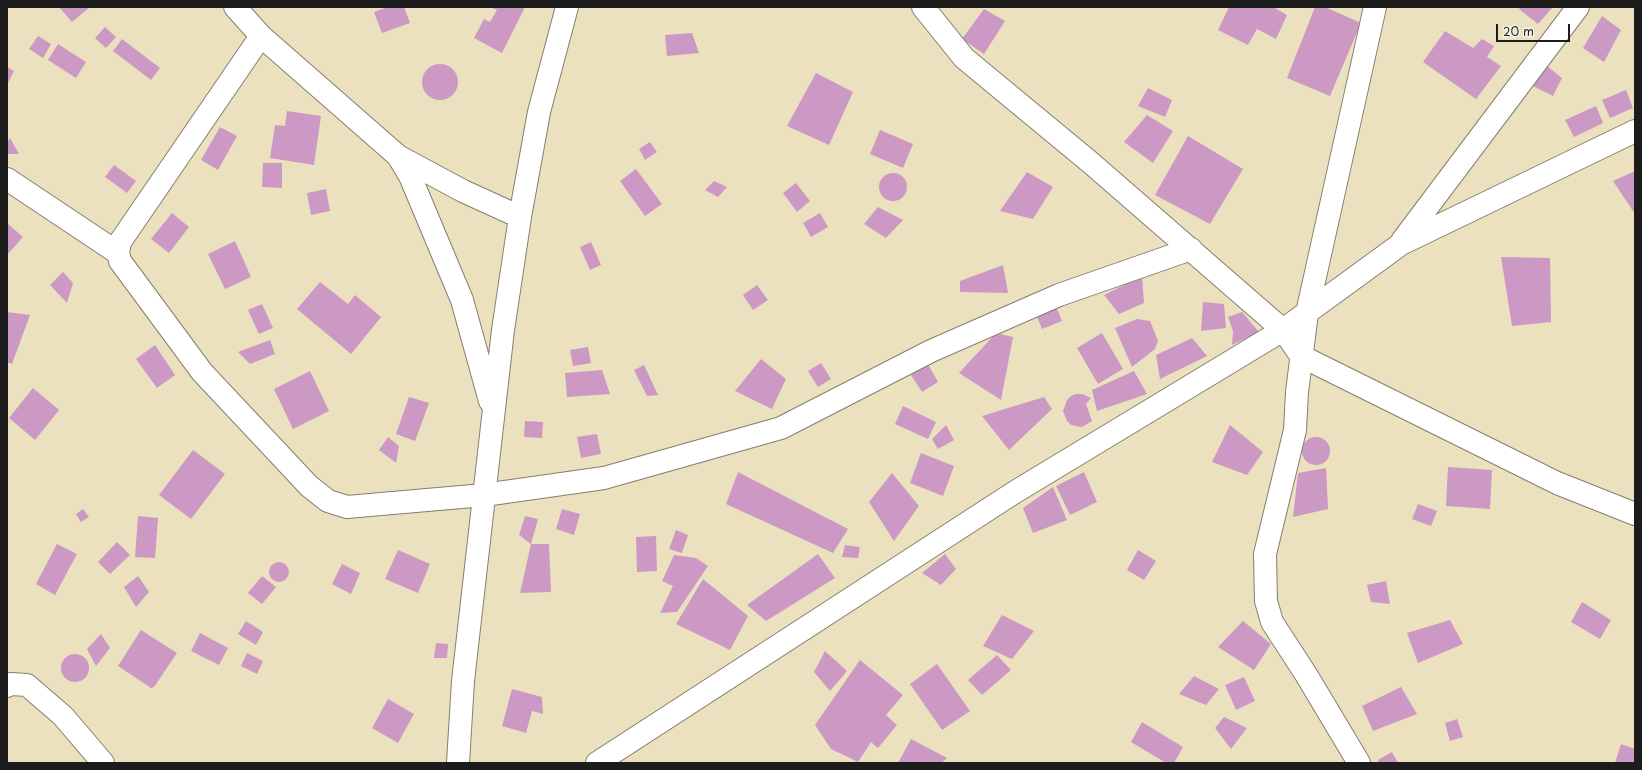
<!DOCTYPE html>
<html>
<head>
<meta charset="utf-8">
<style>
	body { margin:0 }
	#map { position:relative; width:1642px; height:770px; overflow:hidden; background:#ece1bf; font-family:"Playpen Sans",sans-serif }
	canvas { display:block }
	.frame { position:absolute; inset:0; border:8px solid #1c1c1c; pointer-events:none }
	.scale { position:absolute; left:1496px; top:24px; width:74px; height:18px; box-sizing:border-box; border:2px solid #1c1c1c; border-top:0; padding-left:5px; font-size:12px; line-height:14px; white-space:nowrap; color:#1c1c1c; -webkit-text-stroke:3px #f7f3e8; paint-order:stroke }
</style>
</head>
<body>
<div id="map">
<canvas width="1642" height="770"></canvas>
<div class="frame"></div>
<div class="scale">20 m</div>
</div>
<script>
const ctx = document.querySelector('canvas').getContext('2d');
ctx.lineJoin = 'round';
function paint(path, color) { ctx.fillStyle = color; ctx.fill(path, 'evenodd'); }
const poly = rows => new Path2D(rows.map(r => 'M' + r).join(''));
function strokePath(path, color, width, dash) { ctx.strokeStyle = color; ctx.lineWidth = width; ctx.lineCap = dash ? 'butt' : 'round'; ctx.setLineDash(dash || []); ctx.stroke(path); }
paint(poly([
	[59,7,90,7,72,22],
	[388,7,404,7,410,23,382,33,374,12],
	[490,7,525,7,502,53,474,38,484,19,490,22,497,10],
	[1229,7,1273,7,1287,15,1276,39,1257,29,1248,45,1218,30],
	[1315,7,1325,7,1361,23,1330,96,1287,78],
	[1521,7,1553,7,1538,24,1519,9],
	[984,9,1005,21,984,54,962,39],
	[1602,16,1621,30,1604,62,1583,48],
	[105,27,116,37,106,48,95,38],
	[1445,31,1473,48,1482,39,1494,46,1487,57,1501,66,1476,99,1423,62],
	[692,33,699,53,667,56,665,35],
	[38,36,51,44,43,58,29,49],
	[122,39,160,68,151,80,113,51],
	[58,44,86,62,76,78,48,60],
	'422 82a18 18 0 1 1 36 0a18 18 0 1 1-36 0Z',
	[1546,65,1562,78,1553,96,1533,86],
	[7,67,14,71,7,85],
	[816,73,853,92,829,145,787,126],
	[1148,88,1172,100,1165,117,1138,106],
	[1626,90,1633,108,1610,118,1602,100],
	[1596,106,1603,123,1574,137,1565,120],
	[287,111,321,116,314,165,270,158,275,125,285,126],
	[1147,115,1173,131,1153,163,1124,142],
	[220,127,237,136,218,170,201,160],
	[880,130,913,144,903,168,870,154],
	[1188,136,1243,169,1210,224,1155,195],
	[10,138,19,154,7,154,7,143],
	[650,142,657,152,645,160,639,149],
	[263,163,282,163,282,188,262,187],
	[114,165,136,181,127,193,105,177],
	[636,169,662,204,645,216,620,181],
	[1635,171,1635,214,1613,181],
	[1027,172,1053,187,1033,219,1000,211],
	'879 187a14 14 0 1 1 28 0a14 14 0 1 1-28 0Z',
	[714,181,727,187,718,197,705,190],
	[796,183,810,201,797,212,783,193],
	[326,189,330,211,311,215,307,193],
	[878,207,903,220,886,238,864,224],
	[172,213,189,227,169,253,151,239],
	[820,213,828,227,811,237,803,223],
	[7,223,23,237,7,255],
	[235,241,251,277,225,289,208,254],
	[591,242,601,265,590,270,580,247],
	[1501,257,1550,258,1551,322,1512,326],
	[1003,265,1008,293,960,292,960,281],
	[63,272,73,283,67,303,50,285],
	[1142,276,1144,303,1119,314,1104,295],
	[320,282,348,304,355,295,381,317,351,354,297,309],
	[757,285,768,300,753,310,743,295],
	[1203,302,1224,304,1226,328,1201,331],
	[262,304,273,328,259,334,248,310],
	[1055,304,1062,321,1042,329,1035,312],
	[7,312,30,315,12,364,7,362],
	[1242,312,1259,332,1232,345,1233,331,1228,317],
	[1137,319,1150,321,1158,341,1155,349,1132,367,1115,328],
	[996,333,1013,337,1001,400,959,373],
	[1102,333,1123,369,1098,384,1077,348],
	[1192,338,1207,356,1160,379,1156,355],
	[270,340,275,354,250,364,238,352],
	[155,345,175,375,157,388,136,359],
	[588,347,591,363,573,366,570,350],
	[761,359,786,379,772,409,735,391],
	[821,363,831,379,818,387,808,371],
	[928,364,938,382,922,392,911,375],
	[644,365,658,395,647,396,634,370],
	[602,370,610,394,567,397,565,373],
	[310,371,329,411,293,429,274,389],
	[1134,371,1147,394,1097,411,1092,390],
	[33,388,59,410,35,440,9,418],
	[1076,394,1082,394,1091,398,1086,404,1092,421,1082,427,1071,425,1067,421,1063,411,1067,400,1071,396],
	[409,397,429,403,415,441,396,434],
	[1044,397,1052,409,1009,450,982,416],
	[903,406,936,422,928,439,895,424],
	[525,421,543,422,542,438,524,437],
	[946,425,954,440,938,449,932,439],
	[1230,425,1263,452,1247,475,1212,462],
	[597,434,601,454,581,458,577,437],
	[388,437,399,446,396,463,379,450],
	'1302 451a14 14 0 1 1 28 0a14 14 0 1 1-28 0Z',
	[193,450,225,474,191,519,159,495],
	[921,453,954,466,943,496,910,483],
	[1448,467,1492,470,1490,509,1446,506],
	[1326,468,1328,509,1293,517,1298,473],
	[738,472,848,529,833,553,726,504],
	[1084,472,1097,502,1070,515,1056,486],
	[892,473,919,506,894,541,869,502],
	[1053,487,1067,520,1033,533,1023,508],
	[1418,504,1437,511,1431,526,1412,519],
	[83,509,89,517,81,522,76,514],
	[562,509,580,514,574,535,556,529],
	[138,516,158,518,155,558,135,557],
	[525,516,538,519,531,544,519,535],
	[676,530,688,535,682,553,669,549],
	[656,536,657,571,637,572,636,537],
	[117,542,130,555,110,574,98,562],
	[57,544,77,554,55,595,36,584],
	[531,544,549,544,551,592,520,593],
	[845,545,860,547,858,558,842,557],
	[398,550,430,564,418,593,385,579],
	[1138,550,1156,561,1144,580,1127,570],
	[818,554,835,578,766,621,747,605],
	[945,554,956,569,941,585,922,573],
	[674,555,696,558,708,566,677,612,660,613,673,586,662,581],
	'269 572a10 10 0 1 1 20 0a10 10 0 1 1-20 0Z',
	[342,564,360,573,351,594,332,584],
	[138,576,149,592,136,607,124,587],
	[262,576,276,587,262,604,248,593],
	[703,579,748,616,730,650,676,624],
	[1386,581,1390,604,1371,602,1367,585],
	[1582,602,1611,620,1600,639,1571,622],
	[1002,615,1034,631,1012,659,983,646],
	[1450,620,1463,644,1418,663,1407,633],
	[246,621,263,632,256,645,238,634],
	[1243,621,1271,644,1254,670,1218,647],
	[141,630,177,653,154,687,151,688,118,666],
	[200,633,228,648,219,665,191,651],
	[101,634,110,648,96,666,87,649],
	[436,643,448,644,447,658,434,658],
	[825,651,847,671,830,691,814,672],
	[247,653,263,661,257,674,241,666],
	'61 668a14 14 0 1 1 28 0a14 14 0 1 1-28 0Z',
	[997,655,1011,670,982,695,968,680],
	[860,660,903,695,886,715,897,725,878,748,871,742,858,762,831,749,815,725],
	[937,664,970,711,942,730,910,684],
	[1194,676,1219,689,1206,705,1179,694],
	[1244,677,1255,701,1236,710,1225,685],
	[1401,687,1417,714,1373,731,1362,706],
	[512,689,542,697,543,714,532,711,526,733,502,726],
	[388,699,414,714,398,743,372,728],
	[1224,717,1247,728,1231,749,1215,728],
	[1457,719,1463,737,1450,741,1445,723],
	[1142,722,1183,747,1174,763,1166,763,1131,742],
	[911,739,947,758,941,763,898,763],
	[1621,744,1635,749,1635,763,1615,763],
	[1392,752,1398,763,1379,763,1378,760]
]), '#cb99c3');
const street = poly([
	[235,7,261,36,398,156,463,191,520,217],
	[923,7,964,58,1091,163,1283,330,1301,356,1557,483,1635,514],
	[261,36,120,242,118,253,120,261,202,372,309,486,328,501,347,507,484,495,604,478,781,428,931,351,1059,295,1191,249],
	[398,156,410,176,462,300,490,401],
	[7,179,118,253],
	[1402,241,1578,7],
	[7,686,11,684,27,685,63,716,103,763],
	[458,763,463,681,503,330,520,217,539,112,567,7],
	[597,763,1015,492,1283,330,1401,244,1635,131],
	[1359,763,1307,676,1272,622,1266,601,1265,554,1295,430,1297,392,1307,313,1375,7]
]);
strokePath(street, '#847e6e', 24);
strokePath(street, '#fff', 22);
</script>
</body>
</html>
